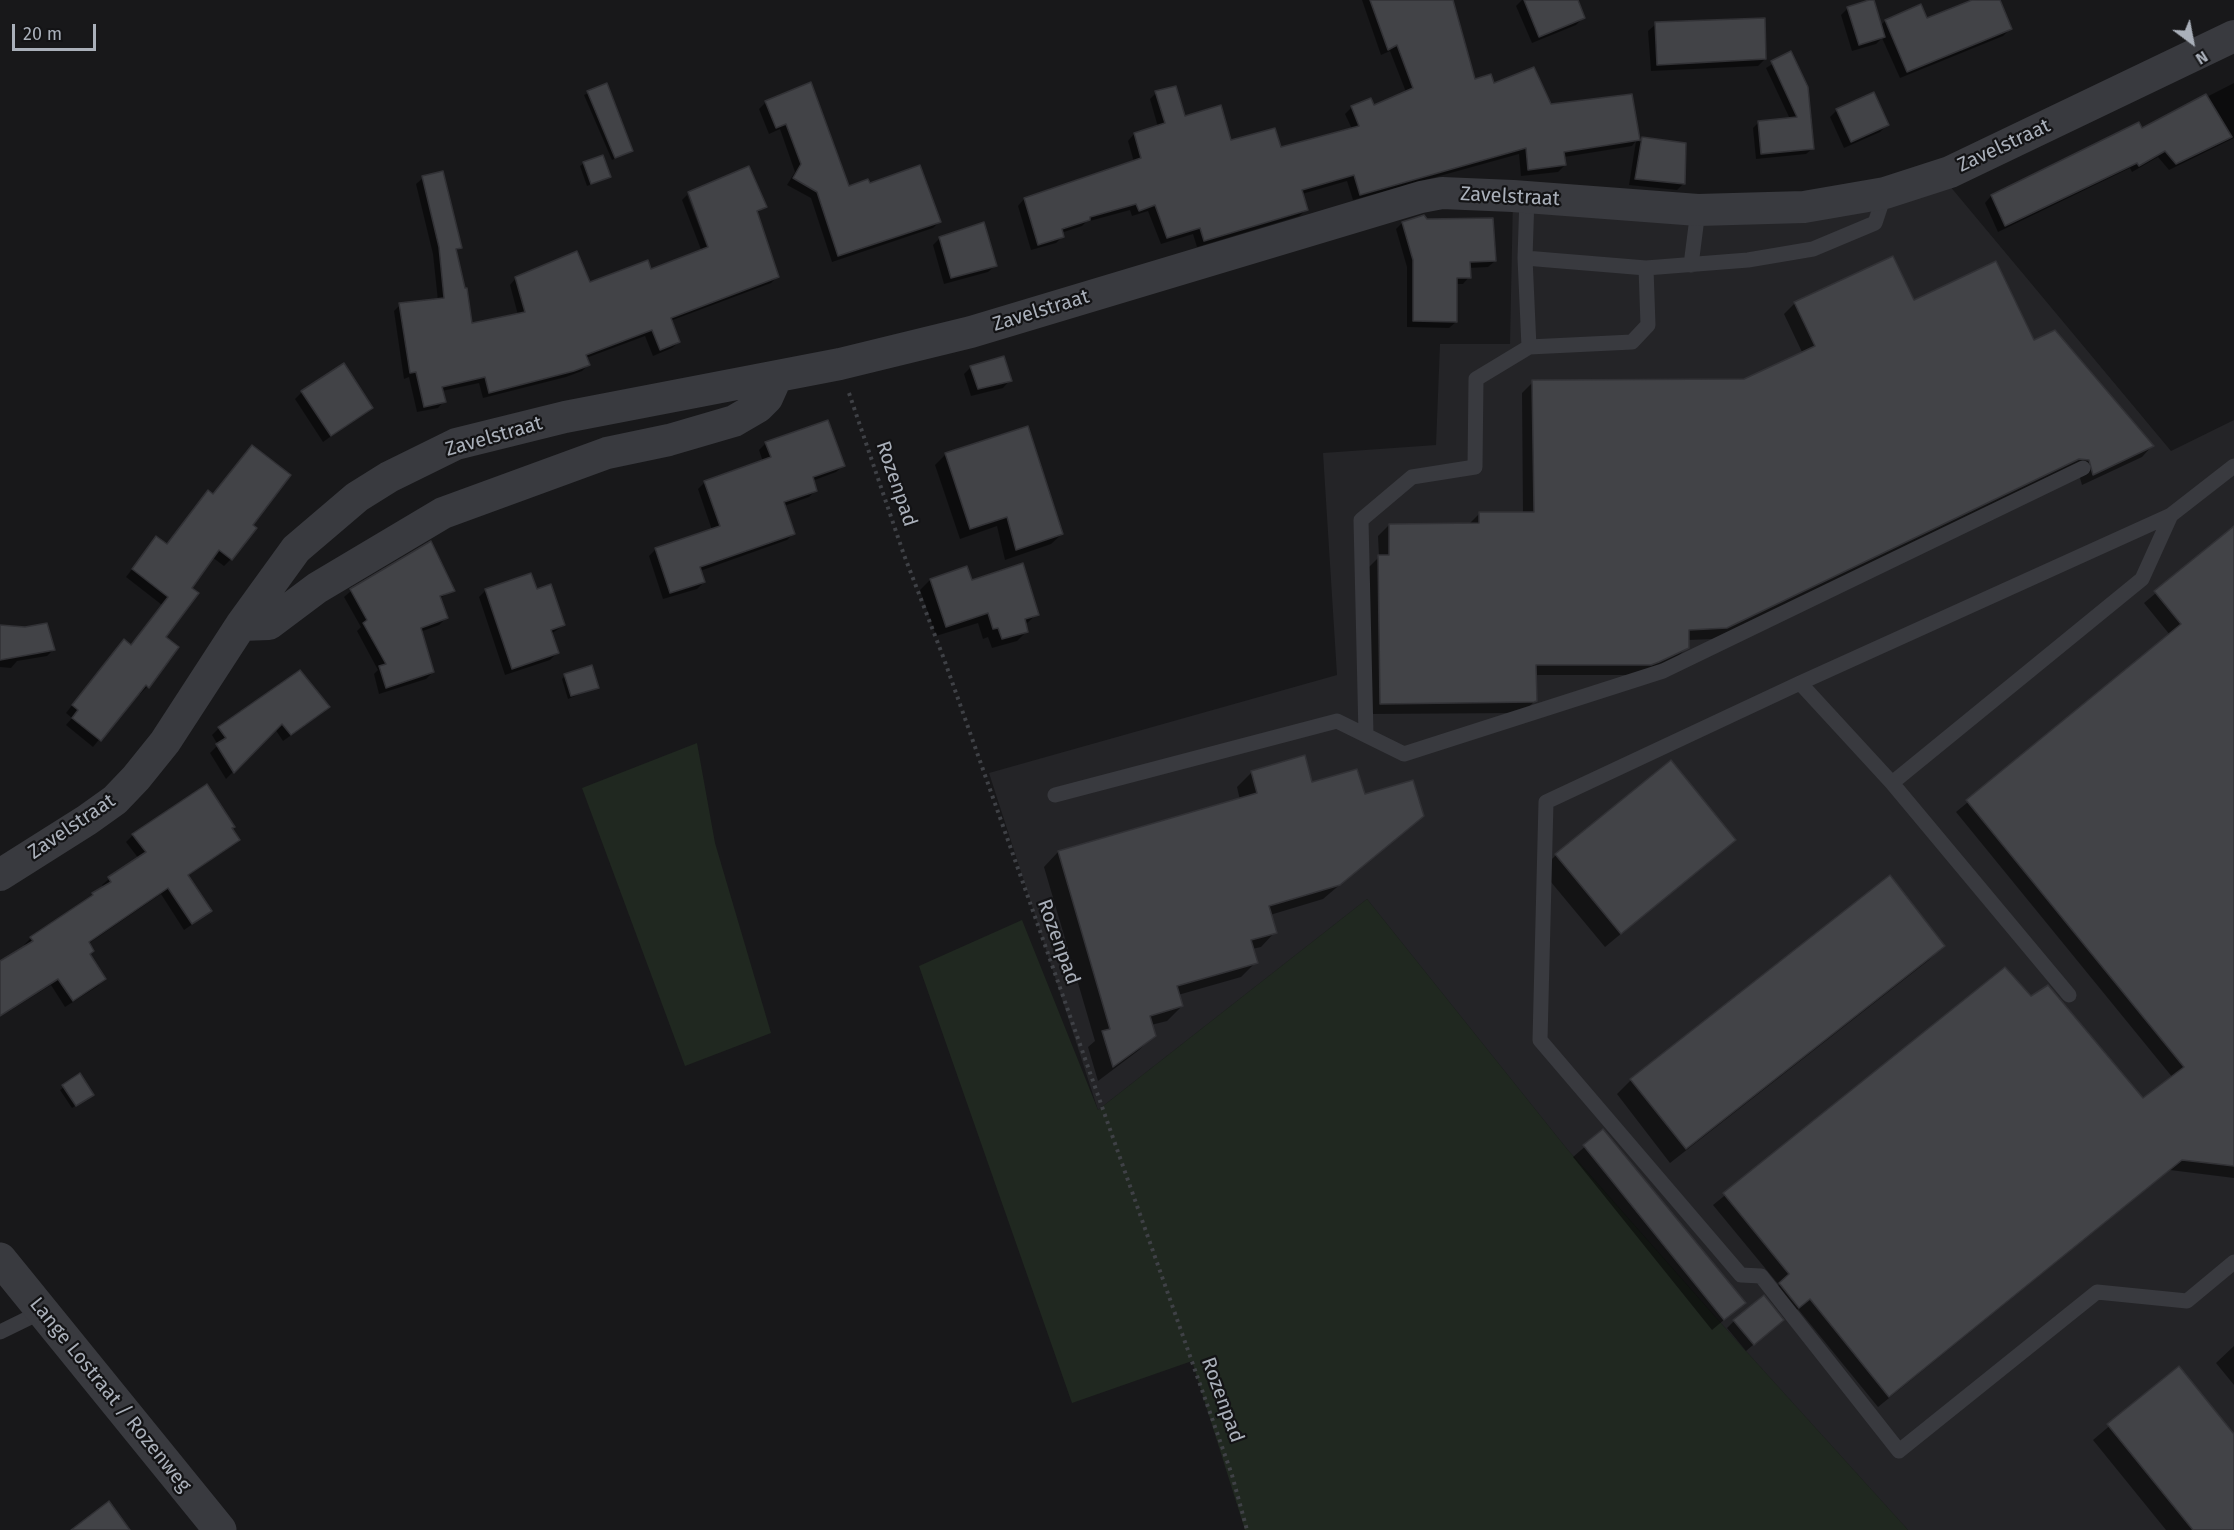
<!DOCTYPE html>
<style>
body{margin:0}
#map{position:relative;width:2234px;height:1530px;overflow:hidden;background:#18181a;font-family:"Fira Sans",sans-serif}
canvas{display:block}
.north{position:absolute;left:2162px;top:12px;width:60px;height:60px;-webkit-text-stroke:4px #131315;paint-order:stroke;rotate:148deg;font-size:16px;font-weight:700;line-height:24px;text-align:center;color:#aab0ba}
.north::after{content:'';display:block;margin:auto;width:21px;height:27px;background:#aab0ba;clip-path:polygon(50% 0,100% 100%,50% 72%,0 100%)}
.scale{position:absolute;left:12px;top:24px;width:84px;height:27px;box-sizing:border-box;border:3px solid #aab0ba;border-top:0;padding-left:8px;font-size:18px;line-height:21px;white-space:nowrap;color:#aab0ba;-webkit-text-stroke:4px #131315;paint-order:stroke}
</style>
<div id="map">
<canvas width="2234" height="1530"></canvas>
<div class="north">N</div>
<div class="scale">20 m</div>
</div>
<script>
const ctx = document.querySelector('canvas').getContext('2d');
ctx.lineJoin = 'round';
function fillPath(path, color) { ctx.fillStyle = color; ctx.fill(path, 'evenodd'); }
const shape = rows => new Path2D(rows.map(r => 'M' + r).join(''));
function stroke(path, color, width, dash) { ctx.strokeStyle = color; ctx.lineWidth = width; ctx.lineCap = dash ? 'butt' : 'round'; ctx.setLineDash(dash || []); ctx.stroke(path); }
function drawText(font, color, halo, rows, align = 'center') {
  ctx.font = font + ' "Fira Sans",sans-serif'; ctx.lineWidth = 4.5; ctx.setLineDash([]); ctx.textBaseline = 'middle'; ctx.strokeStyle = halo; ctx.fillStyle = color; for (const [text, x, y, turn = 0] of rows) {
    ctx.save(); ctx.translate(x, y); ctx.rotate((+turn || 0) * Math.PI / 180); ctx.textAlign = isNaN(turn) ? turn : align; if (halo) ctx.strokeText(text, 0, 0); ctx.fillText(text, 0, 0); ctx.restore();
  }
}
const built = shape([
 [1949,185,2171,451,2234,420,2234,1530,1908,1530,1735,1339,1567,1149,1367,899,1098,1110,989,773,1337,675,1323,453,1436,445,1440,344,1510,344,1513,196,1698,210]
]);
const green = shape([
 [697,743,715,843,771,1033,685,1066,582,788],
 [1367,899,1567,1149,1735,1339,1908,1530,1245,1530,1192,1361,1072,1403,919,966,1022,920,1098,1110]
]);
const shadow = shape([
 [1362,0,1435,0,1474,81,1493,85,1550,106,1631,95,1639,142,1643,139,1684,183,1677,190,1629,185,1636,141,1632,146,1564,157,1565,165,1558,172,1521,176,1519,154,1353,200,1347,181,1302,194,1306,210,1299,216,1197,247,1193,234,1161,244,1148,211,1132,216,1130,210,1086,222,1082,226,1061,233,1063,236,1056,243,1031,250,1018,206,1024,199,1134,162,1128,141,1134,134,1158,127,1150,99,1156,93,1184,117,1230,142,1279,149,1352,129,1345,114,1352,107,1373,107,1406,92,1390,51,1381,55],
 [1522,0,1576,0,1584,17,1576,25,1532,43,1516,6],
 [1976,0,1998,0,2010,29,2003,36,1900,78,1882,38,1876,44,1852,51,1841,15,1848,8,1880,26,1885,21,1926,20],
 [1656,24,1765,59,1758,66,1651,71,1648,31],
 [1790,53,1812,149,1806,154,1756,159,1753,128,1759,122,1790,119,1766,68],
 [2234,83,2234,138,2169,170,2158,157,2132,172,2130,168,1998,232,1985,203,1991,196,2138,124,2142,130],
 [606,85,631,151,612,160,584,95],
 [766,102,848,188,869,185,939,222,933,228,832,262,811,198,787,185,795,172,780,129,769,134,759,109],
 [1837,110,1887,125,1880,132,1844,148,1830,117],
 [584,163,609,177,587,186,580,166],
 [423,178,460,247,455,252,470,324,518,315,510,285,516,278,589,284,650,271,702,252,682,200,687,195,710,255,712,254,689,193,765,206,756,214,778,276,771,283,670,321,679,342,672,348,653,356,645,336,586,358,588,365,582,371,566,377,483,398,479,383,442,391,444,401,438,408,417,412,409,377,404,379,394,311,400,305,438,301,433,254,416,184],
 [1402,223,1495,261,1488,267,1469,268,1469,277,1463,284,1455,284,1456,322,1449,328,1407,327,1407,267,1396,229],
 [940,238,996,265,988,272,944,284,933,245],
 [1913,302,2033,342,2152,446,2142,457,2082,485,2078,471,1714,639,1688,640,1688,647,1676,658,1639,675,1535,675,1535,701,1522,713,1369,714,1368,568,1379,557,1378,536,1389,525,1469,524,1479,514,1523,514,1522,393,1533,382,1744,381,1803,354,1784,314,1795,303],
 [971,367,1010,380,1003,388,971,396,964,374],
 [302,392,371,408,323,442,295,399],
 [766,443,843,466,836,472,812,481,816,490,809,497,784,506,794,533,787,540,700,571,704,582,697,589,663,599,649,556,656,549,712,530,698,489,705,482,763,462,759,450],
 [946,454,1062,534,1051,544,1005,560,997,526,960,539,935,465],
 [208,492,251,525,231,559,224,566,212,557,190,588,164,637,177,647,147,687,140,694,138,692,93,747,66,725,72,718,66,713,117,648,130,646,162,605,126,577,156,538,166,545],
 [2234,528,2234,1178,2170,1170,1878,1407,1798,1309,1787,1318,1769,1295,1779,1285,1713,1205,2005,969,2030,998,2143,1100,2173,1078,1956,812,2170,635,2144,603],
 [431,543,453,590,439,599,446,618,439,625,420,632,433,672,426,679,379,694,374,674,378,670,357,631,361,627,344,597,351,591],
 [930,580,971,582,1037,614,1025,625,1027,631,1017,641,992,648,988,637,983,639,978,623,936,636,920,590],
 [486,590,536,591,564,625,551,634,557,653,550,660,505,675,479,597],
 [0,627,54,649,47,656,17,661,11,668,0,667],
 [565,676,597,687,568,699,562,679],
 [321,714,283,741,275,729,226,779,210,753,218,745,212,735,219,728],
 [1252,772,1364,796,1422,815,1323,899,1270,915,1275,932,1261,947,1252,949,1256,962,1241,977,1178,995,1182,1006,1167,1021,1151,1025,1154,1035,1139,1050,1098,1081,1088,1047,1095,1041,1044,867,1058,852,1240,800,1237,787],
 [231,829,238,840,187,876,210,910,203,917,184,930,161,894,88,944,88,954,104,979,98,986,65,1007,51,985,0,1017,0,963,26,947,24,945,31,938,86,901,104,888,102,885,109,879,139,859,126,842,133,835],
 [1734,840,1605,947,1541,870,1556,855],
 [1943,945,1929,960,1670,1163,1617,1094,1631,1080],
 [80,1075,89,1098,72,1108,60,1090],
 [1603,1131,1744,1303,1712,1330,1573,1157],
 [1734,1321,1774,1327,1746,1351,1727,1328],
 [2234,1346,2234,1385,2216,1363],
 [2178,1368,2234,1436,2234,1530,2166,1530,2093,1440]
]);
const building = shape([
 [1370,0,1453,0,1475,79,1491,74,1494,83,1534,67,1551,104,1632,94,1640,140,1564,152,1566,165,1528,170,1526,148,1360,195,1354,175,1302,190,1308,210,1204,241,1200,228,1167,238,1155,205,1139,211,1136,204,1090,217,1090,220,1062,229,1064,237,1038,245,1024,198,1141,158,1134,133,1165,123,1155,91,1176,86,1185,116,1221,105,1231,140,1275,128,1281,147,1359,126,1351,106,1371,98,1374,105,1413,88,1397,45,1388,50,1370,0],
 [1524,0,1578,0,1585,18,1539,37,1524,0],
 [1869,0,1874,0,1885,37,1859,45,1847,7,1869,0],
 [1972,0,2000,0,2012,29,1907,72,1885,20,1921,4,1927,18,1972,0],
 [1765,18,1766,59,1657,65,1655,22,1765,18],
 [1791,51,1808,87,1814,149,1761,154,1758,121,1797,117,1771,61,1791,51],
 [811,82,849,186,868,179,870,183,920,165,941,222,838,256,817,192,793,178,801,164,786,124,776,128,765,101,811,82],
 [607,83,633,151,615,158,587,91,607,83],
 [1874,92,1889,125,1851,142,1836,109,1874,92],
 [2206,94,2232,137,2176,164,2165,151,2139,166,2137,163,2005,226,1991,195,2139,122,2142,128,2206,94],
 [1642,137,1686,143,1685,184,1635,179,1642,137],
 [603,155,611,177,591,184,583,162,603,155],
 [749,166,767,207,757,211,779,277,671,318,680,342,660,350,652,330,586,355,590,365,574,371,489,393,485,377,442,387,446,402,424,407,416,372,410,373,399,303,444,298,439,247,422,176,443,171,462,248,456,249,465,288,467,288,472,323,525,312,515,277,577,251,590,282,648,260,651,269,708,247,688,192,749,166],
 [1424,215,1427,219,1493,218,1496,261,1470,262,1471,278,1457,278,1457,322,1413,321,1413,260,1402,222,1424,215],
 [984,222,997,266,951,278,939,237,984,222],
 [1893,256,1914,300,1996,261,2034,340,2055,330,2154,446,2093,475,2089,460,2079,459,1727,628,1689,630,1689,648,1659,662,1651,665,1536,665,1537,701,1534,702,1380,704,1378,555,1389,555,1389,524,1479,523,1479,512,1534,512,1532,380,1744,379,1815,346,1794,302,1893,256],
 [1004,356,1012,381,978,389,970,366,1004,356],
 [344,363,373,408,331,436,301,391,344,363],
 [828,420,845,466,813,477,817,491,784,502,795,534,700,567,705,582,670,593,655,548,720,526,704,481,771,457,765,442,828,420],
 [1028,426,1063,534,1016,550,1007,517,970,529,945,453,1028,426],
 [252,445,291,475,253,525,257,528,232,560,219,550,192,588,199,593,166,637,179,647,149,688,146,685,101,741,72,718,78,710,72,705,124,639,131,645,168,597,132,569,156,536,167,544,208,490,213,494,252,445],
 [2234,526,2234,1166,2182,1160,1889,1397,1810,1299,1799,1308,1779,1283,1789,1274,1723,1193,2005,967,2031,996,2048,985,2143,1098,2184,1067,1966,800,2181,624,2154,591,2234,526],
 [431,541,455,591,440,596,448,618,421,628,434,672,386,688,379,666,386,664,363,623,367,620,350,589,431,541],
 [1023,563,1039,615,1025,619,1028,632,1002,639,998,628,993,629,988,613,946,627,930,579,967,566,972,580,1023,563],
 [531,573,537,589,551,584,565,625,551,630,559,653,512,669,485,589,531,573],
 [47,623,55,650,0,660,0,625,25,627,47,623],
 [592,665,599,688,571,696,564,674,592,665],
 [300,670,330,707,291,735,282,724,234,773,216,744,226,738,218,727,300,670],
 [1305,755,1312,782,1357,769,1365,794,1413,780,1424,816,1340,885,1269,906,1277,933,1251,940,1258,963,1177,986,1183,1006,1150,1016,1156,1036,1113,1067,1102,1031,1110,1029,1058,851,1257,793,1251,771,1305,755],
 [1671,760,1736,840,1621,934,1555,854,1671,760],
 [207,784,235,827,232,828,240,840,188,875,212,911,192,924,168,888,89,942,94,951,90,954,106,979,73,1001,58,979,0,1016,0,961,33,941,30,937,93,895,92,893,111,882,108,877,146,852,132,834,207,784],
 [1890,875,1945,946,1686,1149,1630,1079,1890,875],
 [80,1073,94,1095,76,1106,62,1085,80,1073],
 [1603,1129,1746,1303,1724,1320,1583,1145,1603,1129],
 [1764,1295,1784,1320,1754,1345,1733,1320,1764,1295],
 [2179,1366,2234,1434,2234,1530,2193,1530,2107,1424,2179,1366],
 [109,1501,130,1530,71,1530,109,1501]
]);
const path = shape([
 [849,393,904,555,944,659,1232,1475,1247,1530]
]);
const service = shape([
 [1525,258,1646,268,1648,325,1632,342,1529,347],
 [1691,265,1698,210],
 [1646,268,1748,260,1813,249,1875,223,1885,193],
 [2234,466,2171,515,1800,683,1546,802,1540,1040,1741,1275,1761,1276,1899,1451,2097,1292,2187,1301,2234,1262],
 [1800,683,1892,783,2069,995],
 [1366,735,1361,520,1412,477,1475,467,1476,379,1529,347,1525,258,1527,197],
 [1892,783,2142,579,2171,515],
 [1055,795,1337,721,1404,754,1663,671,2083,468],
 [0,1332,43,1311]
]);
const minor = shape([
 [241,625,269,624,317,588,443,513,607,453,669,440,734,421,758,407,767,398,776,378],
 [0,875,87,820,115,800,136,778,165,742,241,625,296,549,357,497,389,477,456,444,565,417,840,364,971,332,1421,197,1442,193,1513,196,1698,210,1804,207,1885,193,1950,172,2234,36]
]);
const tertiary = shape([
 [0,1259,220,1530]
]);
const streetNames = [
 ["Zavelstraat",2004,146,-25],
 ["Zavelstraat",1510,197,3],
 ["Zavelstraat",1041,311,-17],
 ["Zavelstraat",494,437,-16],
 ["Rozenpad",896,484,71],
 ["Zavelstraat",72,827,-34],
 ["Rozenpad",1058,942,70],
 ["Lange Lostraat / Rozenweg",110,1395,51],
 ["Rozenpad",1222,1400,70]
];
fillPath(built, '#242427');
fillPath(green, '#202820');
fillPath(shadow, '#0007');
fillPath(building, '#424347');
stroke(building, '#323236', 1.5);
stroke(path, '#3f4146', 4, [3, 4.5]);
stroke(service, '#393a3f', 15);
stroke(minor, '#393a3f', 32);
stroke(tertiary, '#393a3f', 33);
drawText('20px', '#aab0ba', '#131315', streetNames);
</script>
